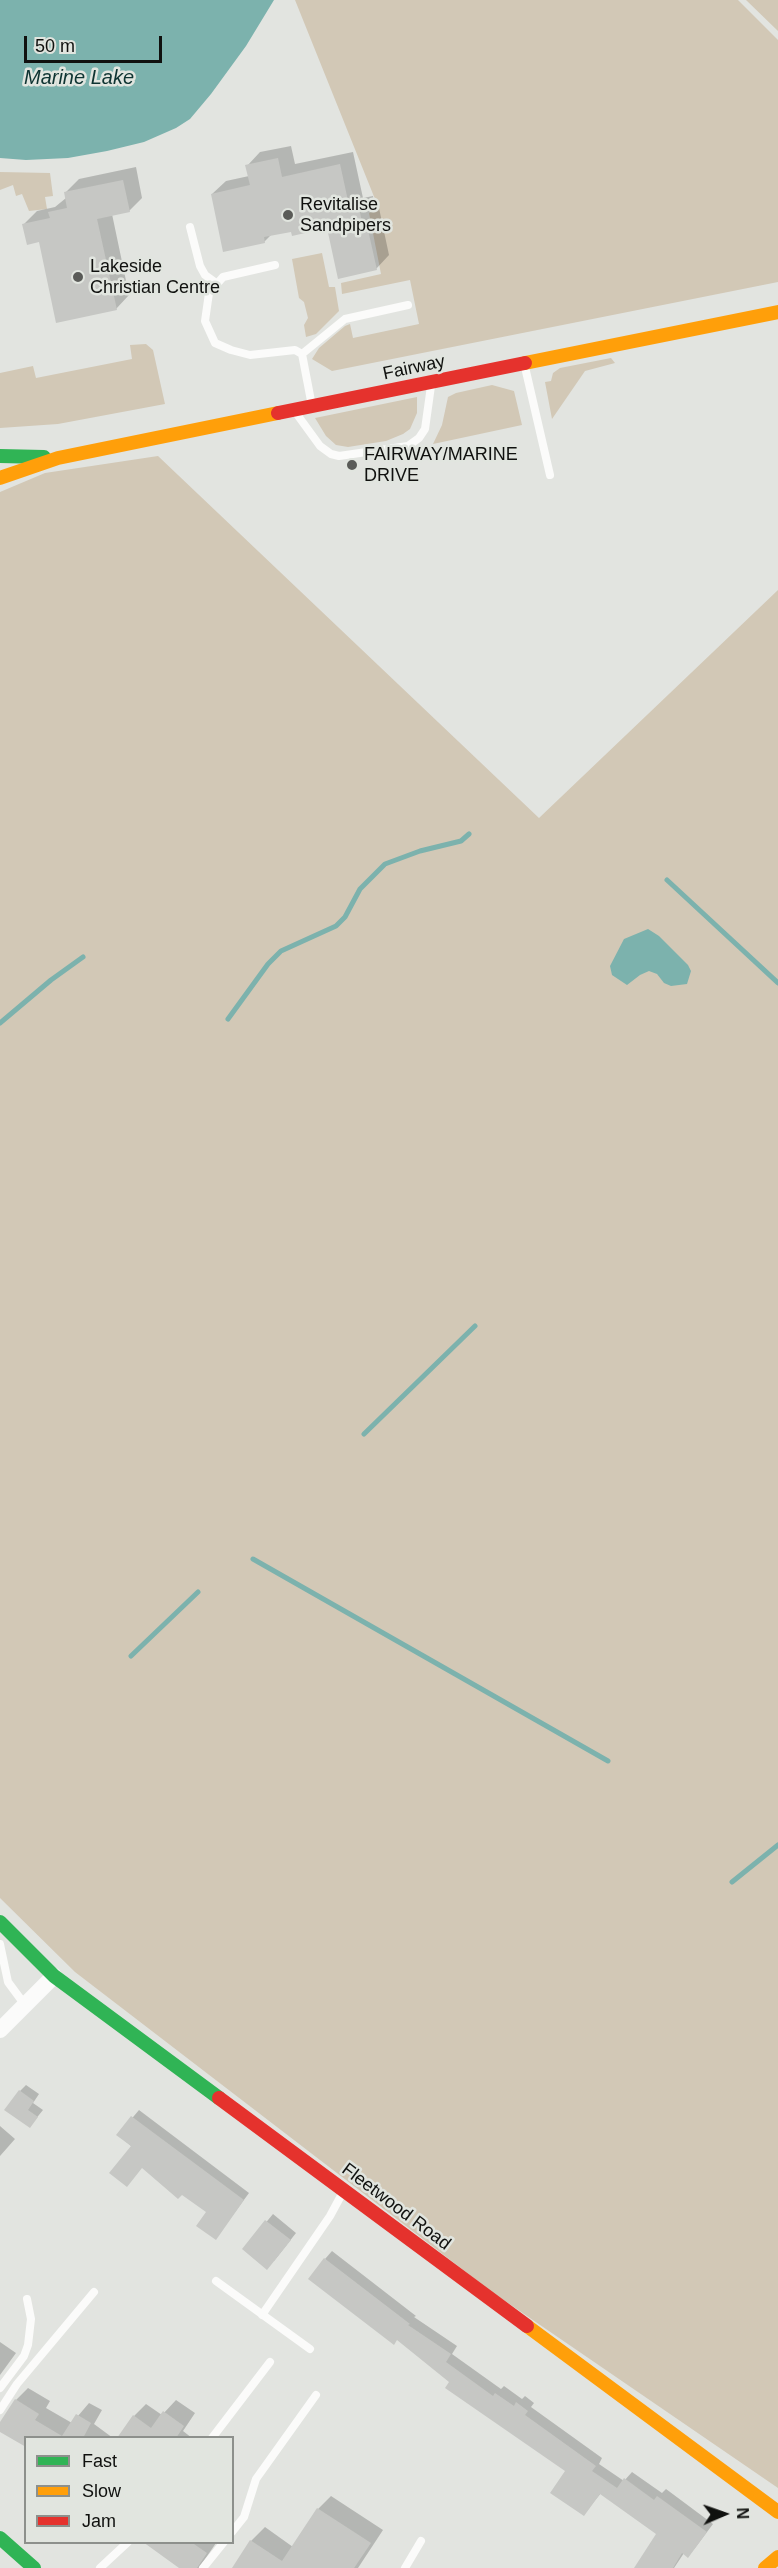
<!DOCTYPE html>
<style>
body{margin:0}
#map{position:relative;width:778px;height:2568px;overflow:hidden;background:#e2e4e0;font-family:Helvetica,sans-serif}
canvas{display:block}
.legend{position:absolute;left:24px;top:2436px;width:210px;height:108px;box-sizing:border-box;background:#e1e5df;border:2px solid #8d908c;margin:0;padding:8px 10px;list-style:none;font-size:18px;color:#10110f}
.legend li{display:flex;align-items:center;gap:12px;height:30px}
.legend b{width:30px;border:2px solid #8d908c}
.north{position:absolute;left:694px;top:2484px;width:60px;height:60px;-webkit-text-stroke:4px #e1e5df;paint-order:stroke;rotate:88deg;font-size:16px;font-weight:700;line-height:24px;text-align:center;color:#10110f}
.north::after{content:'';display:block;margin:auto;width:21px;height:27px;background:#10110f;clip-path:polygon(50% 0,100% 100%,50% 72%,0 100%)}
.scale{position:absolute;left:24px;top:36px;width:138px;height:27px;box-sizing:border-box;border:3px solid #10110f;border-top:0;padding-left:8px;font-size:18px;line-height:21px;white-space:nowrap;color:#10110f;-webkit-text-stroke:4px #e1e5df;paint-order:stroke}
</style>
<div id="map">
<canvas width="778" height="2568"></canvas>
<ul class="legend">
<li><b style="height:8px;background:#30b455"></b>Fast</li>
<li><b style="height:8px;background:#ff9f0a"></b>Slow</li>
<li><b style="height:8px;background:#e5322d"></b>Jam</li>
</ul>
<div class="north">N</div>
<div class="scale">50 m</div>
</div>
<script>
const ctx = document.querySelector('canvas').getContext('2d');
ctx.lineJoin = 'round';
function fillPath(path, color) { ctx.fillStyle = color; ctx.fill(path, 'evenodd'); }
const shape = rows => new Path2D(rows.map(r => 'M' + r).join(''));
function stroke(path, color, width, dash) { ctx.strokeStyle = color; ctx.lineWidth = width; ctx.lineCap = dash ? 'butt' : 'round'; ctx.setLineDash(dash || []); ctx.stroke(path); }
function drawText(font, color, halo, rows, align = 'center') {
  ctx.font = font + ' Helvetica,sans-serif'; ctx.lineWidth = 5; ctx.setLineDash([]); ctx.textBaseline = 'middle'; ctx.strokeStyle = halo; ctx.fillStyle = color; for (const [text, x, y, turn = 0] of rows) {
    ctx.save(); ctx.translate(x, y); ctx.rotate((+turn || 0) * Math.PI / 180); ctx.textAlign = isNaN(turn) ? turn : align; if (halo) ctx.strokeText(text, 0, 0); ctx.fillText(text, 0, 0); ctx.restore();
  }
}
const green = shape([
 [295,0,738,0,778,40,778,282,332,371,312,359,319,348,345,326,350,324,353,338,419,324,410,280,342,294,341,283,381,274,369,213,379,209],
 [746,0,778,0,778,31],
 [0,172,50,173,53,196,45,197,47,209,29,211,22,194,16,196,13,185,0,190],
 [322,253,329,287,335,287,339,311,316,334,306,337,304,325,308,318,304,302,299,298,292,259],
 [146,344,153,350,165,404,58,424,0,428,0,373,33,366,36,378,132,359,130,345],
 [611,358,615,363,585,371,552,419,545,382,551,381,553,373,560,368],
 [492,385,514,391,522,425,433,444,442,425,448,397,456,393],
 [417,397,417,413,410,429,403,434,386,441,348,447,336,445,326,436,315,418],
 [158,456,539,818,778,590,778,2488,492,2292,75,1972,0,1898,0,492,45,473]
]);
const water = shape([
 [0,0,274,0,246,46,211,94,190,119,176,128,144,142,107,151,68,158,26,160,0,158],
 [648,929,659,936,688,965,691,971,687,984,671,986,664,983,657,974,649,971,640,975,627,985,612,975,610,966,624,939]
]);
const shadow = shape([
 [291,146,295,164,353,152,363,198,373,196,375,209,379,208,389,255,376,269,328,227,272,234,264,242,212,194,226,181,249,176,247,166,260,152],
 [136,167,142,198,129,211,112,214,129,295,116,309,24,224,37,211,55,207,66,198,65,193,79,179],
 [26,2085,39,2094,33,2103,43,2110,30,2126,20,2091],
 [139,2110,249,2193,216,2238,208,2211,118,2135],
 [0,2126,15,2139,0,2156],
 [273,2214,296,2233,274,2261,244,2249],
 [332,2251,416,2316,414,2317,457,2346,452,2354,501,2389,504,2386,522,2399,525,2396,534,2403,531,2407,602,2458,599,2464,624,2481,632,2472,662,2493,666,2489,713,2524,695,2548,688,2556,684,2553,674,2568,637,2568,658,2534,601,2493,584,2514,567,2470,451,2382,325,2259],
 [0,2342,16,2353,0,2375],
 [28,2388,50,2401,46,2408,72,2423,89,2403,102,2410,94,2424,113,2438,26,2438,0,2430,0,2426,16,2400],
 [176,2400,195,2413,183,2431,192,2438,119,2438,134,2416,146,2404,162,2415],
 [331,2496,383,2530,358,2568,233,2568,251,2541,265,2527,293,2547,318,2509],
 [153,2542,216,2543,199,2568,182,2568]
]);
const stream = shape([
 [667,880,778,983],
 [228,1019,268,964,281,951,336,926,345,917,360,889,385,864,420,851,461,841,469,834],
 [0,1023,51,980,83,957],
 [364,1434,475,1326],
 [253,1559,608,1761],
 [131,1656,198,1592],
 [732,1882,778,1845]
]);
const building = shape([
 [278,158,282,177,340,164,350,210,359,208,362,222,366,221,377,270,338,279,327,228,292,236,291,232,264,237,265,243,223,252,211,194,250,185,245,165],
 [123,180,130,212,97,219,117,310,56,323,39,242,27,245,22,224,50,218,48,212,67,208,64,192],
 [19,2090,34,2101,28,2110,38,2117,30,2128,4,2110],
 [131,2116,244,2200,216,2240,196,2226,206,2212,182,2195,178,2199,142,2168,127,2187,109,2173,131,2146,116,2135],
 [265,2220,291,2240,267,2270,242,2249],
 [324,2258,410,2324,408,2325,451,2354,446,2362,493,2396,495,2393,514,2406,516,2402,528,2411,525,2415,596,2466,592,2471,617,2488,624,2478,654,2500,657,2496,707,2532,688,2558,682,2553,673,2568,634,2568,656,2534,600,2494,584,2516,550,2493,565,2471,445,2388,449,2382,397,2340,394,2345,308,2279],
 [15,2399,39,2414,35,2420,62,2436,76,2414,91,2423,83,2438,26,2438,26,2447,0,2432,0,2422],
 [163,2411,184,2426,176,2438,117,2438,133,2415,151,2428],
 [317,2508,371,2543,354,2568,232,2568,250,2540,282,2561],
 [143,2542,191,2542,207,2553,197,2568,179,2568]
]);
const lane = shape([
 [190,227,200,266,205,275,216,283],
 [275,265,223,277,209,293,205,321,215,343,231,350,250,355,295,350,302,354],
 [525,367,550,475],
 [312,406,302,354,345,319,408,305],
 [296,413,320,446,331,454,339,456,408,446,419,438,425,429,431,386],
 [0,1944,8,1982,25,2005],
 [216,2281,310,2349],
 [262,2315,330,2216,343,2192],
 [0,2388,24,2356,28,2345,31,2319,27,2299],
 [0,2410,17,2384,94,2292],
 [212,2438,270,2362],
 [232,2532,244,2517,256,2479,316,2395],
 [100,2568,128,2542],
 [203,2568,224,2542],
 [405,2568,421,2541]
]);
const street = shape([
 [0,2030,54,1976]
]);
const fast = shape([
 [0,456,44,457],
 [0,1922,54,1976,219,2098],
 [0,2538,34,2568]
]);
const slow = shape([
 [525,363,778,312],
 [0,478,58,458,278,413],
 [527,2326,778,2512],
 [765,2568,778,2557]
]);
const jam = shape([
 [278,413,525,363],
 [219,2098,527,2326]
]);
const markers = [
 [288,215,6,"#5a5b58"],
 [78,277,6,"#5a5b58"],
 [352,465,6,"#5a5b58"]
];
const poiNames = [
 ["Revitalise",300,205],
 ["Sandpipers",300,226],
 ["Lakeside",90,267],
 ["Christian Centre",90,288],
 ["FAIRWAY/MARINE",364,455],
 ["DRIVE",364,476]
];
const streetNames = [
 ["Fairway",414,368,-12],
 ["Fleetwood Road",396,2207,37]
];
const waterNames = [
 ["Marine Lake",79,78]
];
fillPath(green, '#d2c8b6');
fillPath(water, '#7cb2ad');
fillPath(shadow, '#0003');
stroke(stream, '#7cb2ad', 5);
fillPath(building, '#c6c7c4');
stroke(lane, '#fbfbfa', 8);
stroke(street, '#fbfbfa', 16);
stroke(fast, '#30b455', 14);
stroke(slow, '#ff9f0a', 14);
stroke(jam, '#e5322d', 14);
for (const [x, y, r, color] of markers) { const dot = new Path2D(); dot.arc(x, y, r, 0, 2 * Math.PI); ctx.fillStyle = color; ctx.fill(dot); stroke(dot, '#e1e5df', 2); }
drawText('18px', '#10110f', '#e1e5df', poiNames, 'left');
drawText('18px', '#10110f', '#e1e5df', streetNames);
drawText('italic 20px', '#0e3432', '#e1e5df', waterNames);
</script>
